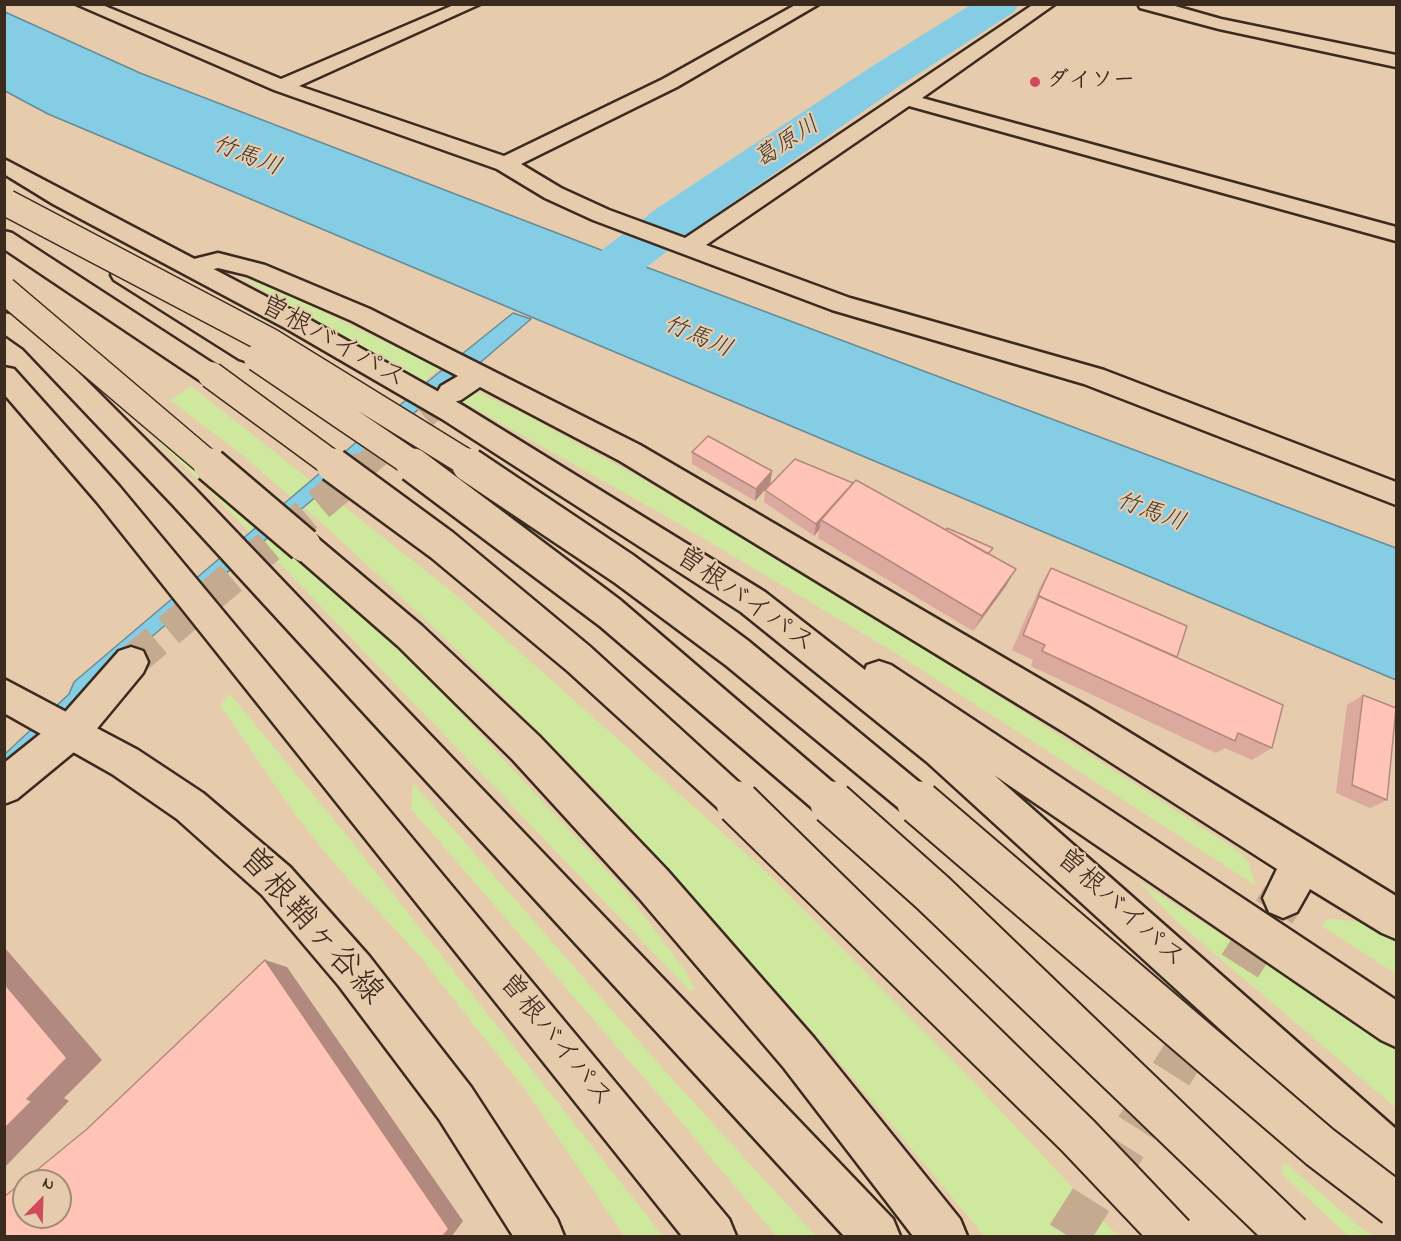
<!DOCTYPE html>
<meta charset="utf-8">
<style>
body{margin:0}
#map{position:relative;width:1401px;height:1241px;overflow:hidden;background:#e6cbad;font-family:"Indie Flower",sans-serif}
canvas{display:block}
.frame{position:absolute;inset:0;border:6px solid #3b2a1e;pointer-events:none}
.north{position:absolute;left:12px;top:1169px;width:60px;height:60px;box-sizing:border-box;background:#e6cbad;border:2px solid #a28b74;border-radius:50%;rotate:23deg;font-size:16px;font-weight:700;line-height:24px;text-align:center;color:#3b2a1e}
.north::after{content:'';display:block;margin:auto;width:21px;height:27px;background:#d1495b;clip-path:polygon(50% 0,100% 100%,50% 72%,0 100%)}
</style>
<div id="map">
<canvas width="1401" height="1241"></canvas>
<div class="frame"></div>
<div class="north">N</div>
</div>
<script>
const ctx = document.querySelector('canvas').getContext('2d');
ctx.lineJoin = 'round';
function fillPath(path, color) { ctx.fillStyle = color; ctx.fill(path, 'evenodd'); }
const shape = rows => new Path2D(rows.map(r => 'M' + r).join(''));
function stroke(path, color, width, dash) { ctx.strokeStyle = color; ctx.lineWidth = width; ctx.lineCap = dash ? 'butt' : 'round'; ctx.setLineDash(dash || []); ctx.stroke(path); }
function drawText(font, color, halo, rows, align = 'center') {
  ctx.font = font + ' "Indie Flower","Klee One",sans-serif'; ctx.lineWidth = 4.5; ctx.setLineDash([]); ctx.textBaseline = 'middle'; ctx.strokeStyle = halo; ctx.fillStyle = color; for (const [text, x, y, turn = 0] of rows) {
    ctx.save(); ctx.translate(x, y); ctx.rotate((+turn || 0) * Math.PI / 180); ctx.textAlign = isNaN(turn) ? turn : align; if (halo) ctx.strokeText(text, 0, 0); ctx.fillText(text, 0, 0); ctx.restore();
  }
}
const green = shape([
 [242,278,282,292,439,368,423,382],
 [191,386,455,594,759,865,955,1062,1118,1236,984,1236,832,1053,605,799,446,639,335,535,240,453,170,400],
 [470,392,480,393,528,416,642,479,797,569,975,681,1237,850,1249,863,1255,885,897,654,676,522,456,398],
 [109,394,298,552,441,692,628,894,687,973,695,989,690,991,205,486],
 [230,694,345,833,663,1236,624,1236,527,1092,417,953,337,867,296,816,220,705],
 [413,783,674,1081,816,1236,776,1236,662,1099,411,809],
 [1138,881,1396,1047,1396,1108,1177,922],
 [1328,919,1369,922,1396,939,1396,974,1322,926],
 [1284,1162,1359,1226,1373,1236,1348,1236,1281,1173]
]);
const water = shape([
 [5,12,140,73,622,258,1396,548,1396,680,48,114,5,91,5,12],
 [513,313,531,319,454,385,447,385,122,662,92,692,75,700,5,766,5,754,69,694,74,682,426,383,513,313]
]);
const river = shape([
 [972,4,1019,4,1014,12,901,85,695,229,600,304,581,309,562,304,554,292,562,280,659,207,871,67,972,4]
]);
const streetTunnelFar2 = shape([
 [364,466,451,393]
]);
const streetTunnelFar1 = shape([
 [131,662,366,465]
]);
const streetTunnel = shape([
 [1068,1236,1283,898]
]);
const street = shape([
 [218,253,265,265,370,309,640,445,1088,707,1396,896,1396,939,1382,933,1310,889,1297,912,1283,918,1269,912,1263,898,1277,869,1062,731,620,461,480,387,461,400,451,403,441,400,437,393,441,386,458,376,352,321,247,275,218,268,191,275,182,272,179,267,182,262,218,253],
 [131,647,143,651,148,662,143,673,85,743,17,799,4,804,4,763,59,719,119,651,131,647]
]);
const secondary = shape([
 [76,4,100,4,281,79,456,4,480,4,299,86,504,156,663,79,797,4,819,4,677,87,521,164,561,188,609,210,685,238,1034,4,1055,4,922,98,1396,227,1396,241,909,106,706,245,850,298,1104,370,1396,482,1396,505,1084,384,832,310,593,220,545,198,497,169,274,90,76,4],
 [1138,4,1168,4,1221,19,1396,55,1396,67,1219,29,1140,8,1138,4]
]);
const primary = shape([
 [4,679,138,750,203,793,290,867,369,956,471,1087,557,1219,564,1236,513,1236,439,1119,339,986,262,895,177,819,112,774,4,713,4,679]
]);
const highway = shape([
 [4,159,305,317,462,405,765,592,865,670,867,665,879,661,891,665,1396,1000,1396,1047,1381,1040,994,775,1396,1129,1396,1182,1380,1175,927,762,741,612,442,419,287,329,53,204,4,174,4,159],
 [4,231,12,233,220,368,224,375,220,382,211,384,202,382,4,249,4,231],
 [123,267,132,270,257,347,261,353,257,359,248,362,239,359,114,280,111,275,114,270,123,267],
 [4,313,13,315,42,336,195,489,893,1219,900,1236,844,1236,173,505,24,348,4,334,4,313],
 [4,367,14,369,119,486,729,1219,736,1236,682,1236,97,502,4,394,4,367],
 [304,532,315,536,422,626,539,736,667,870,814,1038,960,1219,967,1236,913,1236,784,1068,639,898,513,760,398,646,293,554,288,545,293,536,304,532]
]);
const highwayBridgeFar3 = shape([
 [4,201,10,204]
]);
const highwayBridgeFar2 = shape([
 [7,203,271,342,472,466],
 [4,290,211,466],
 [257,358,416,466],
 [211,375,335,466]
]);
const highwayBridgeFar1 = shape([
 [210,465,304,545],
 [333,465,442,545,579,659,739,805],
 [413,465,610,613,834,805],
 [469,465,624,569,737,653,921,805]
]);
const highwayBridge = shape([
 [738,803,1078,1136,1173,1236],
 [832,803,933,893,1290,1236],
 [919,803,1320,1147,1396,1205]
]);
const wall = shape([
 [692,452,772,471,770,484,755,501,692,464],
 [765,490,989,554,1006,586,973,631,818,538,819,530,814,536,764,502],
 [1051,568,1177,657,1272,748,1252,760,1225,748,1216,753,1031,666,1033,660,1012,650,1028,612,1031,607,1044,579],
 [1363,695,1387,800,1370,808,1336,793,1347,705]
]);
const shadedWall = shape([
 [772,471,770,484,755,501,756,489],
 [854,483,821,520,819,530,814,536,816,524],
 [1016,569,1006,586,973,631,982,616],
 [4,947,102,1060,64,1098,69,1101,4,1168,4,1129,27,1099,4,983],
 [265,960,287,967,463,1221,452,1236,443,1236]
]);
const building = shape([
 [708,436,772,471,756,489,692,452,708,436],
 [795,459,853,483,816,524,765,490,795,459],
 [856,480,1016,569,982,616,821,520,856,480],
 [947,528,993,548,988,554,946,530,947,528],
 [1051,568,1187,626,1177,657,1038,596,1051,568],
 [1039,596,1283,705,1272,748,1238,733,1235,741,1042,651,1045,645,1023,635,1039,596],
 [1363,695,1396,708,1387,800,1352,785,1363,695],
 [265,960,449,1229,443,1236,4,1236,4,1197,87,1129,265,960],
 [24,1181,60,1181,60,1217,24,1217,24,1181],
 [4,983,67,1058,27,1099,32,1101,4,1129,4,983]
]);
const markers = [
 [1035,82,6,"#d1495b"]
];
const farPoinames = [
 ["ダイソー",1047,82]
];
const farWaternames = [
 ["葛原川",788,144,-33],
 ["竹馬川",246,158,21],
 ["竹馬川",697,339,23],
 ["竹馬川",1150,514,20]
];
const streetNames = [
 ["曽根バイパス",332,344,29],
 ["曽根バイパス",744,602,35],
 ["曽根バイパス",1119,910,42],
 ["曽根バイパス",554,1042,51]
];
const nearStreetnames = [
 ["曽根鞘ヶ谷線",309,928,48]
];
fillPath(green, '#cee89e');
fillPath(water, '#84cde4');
stroke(water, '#678c95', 1.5);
fillPath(river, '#84cde4');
stroke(streetTunnelFar2, '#c4ab90', 26, [26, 13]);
stroke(streetTunnelFar1, '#c4ab90', 33, [33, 16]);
stroke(streetTunnel, '#c4ab90', 43, [43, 21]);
stroke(street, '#3b2a1e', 5);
stroke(secondary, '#3b2a1e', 5);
stroke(primary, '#3b2a1e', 5);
stroke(highway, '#3b2a1e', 5);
fillPath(street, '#e6cbad');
fillPath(secondary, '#e6cbad');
fillPath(primary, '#e6cbad');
fillPath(highway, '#e6cbad');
stroke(highwayBridgeFar3, '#3b2a1e', 22, []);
stroke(highwayBridgeFar2, '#3b2a1e', 29, []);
stroke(highwayBridgeFar1, '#3b2a1e', 38, []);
stroke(highwayBridge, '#3b2a1e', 47, []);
stroke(highwayBridgeFar3, '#e6cbad', 20);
stroke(highwayBridgeFar2, '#e6cbad', 26);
stroke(highwayBridgeFar1, '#e6cbad', 33);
stroke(highwayBridge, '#e6cbad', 43);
fillPath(wall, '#dba99d');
fillPath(shadedWall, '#b2897f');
fillPath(building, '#ffc4b6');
stroke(building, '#b2897f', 1.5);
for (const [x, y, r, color] of markers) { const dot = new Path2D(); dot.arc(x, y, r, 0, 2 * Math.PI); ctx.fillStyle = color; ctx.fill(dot); stroke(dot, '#e6cbad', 2); }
drawText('bold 22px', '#3b2a1e', '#e6cbad', farPoinames, 'left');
drawText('italic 24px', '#423a32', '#e6cbad', farWaternames);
drawText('27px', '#3b2a1e', '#e6cbad', streetNames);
drawText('33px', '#3b2a1e', '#e6cbad', nearStreetnames);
</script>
